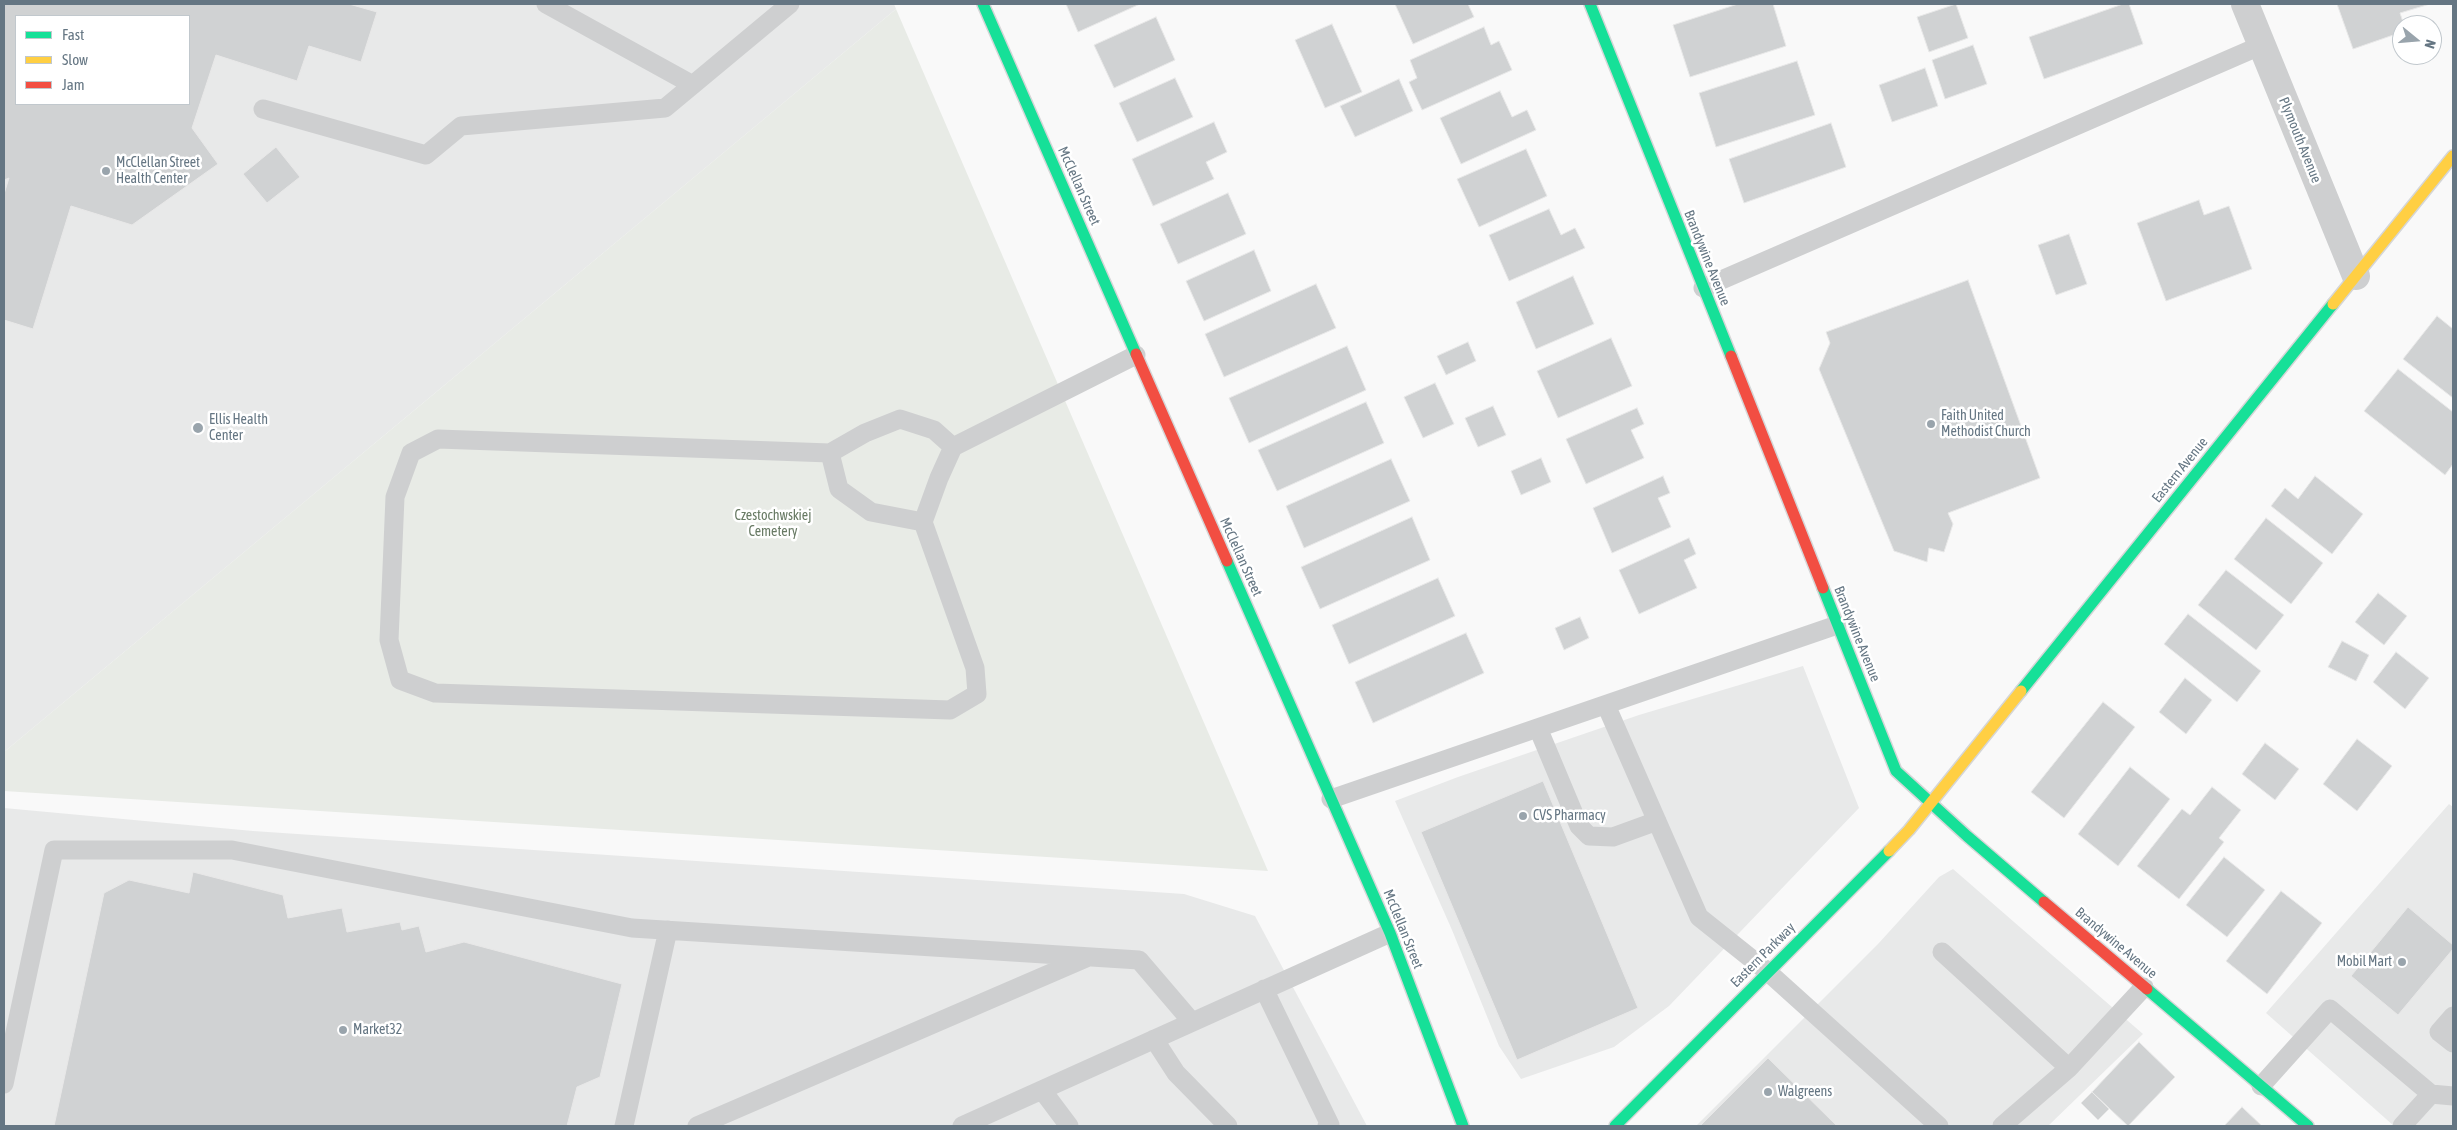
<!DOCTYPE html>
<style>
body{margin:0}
#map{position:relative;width:2457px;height:1130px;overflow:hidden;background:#f9f9f9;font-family:"Asap Condensed",sans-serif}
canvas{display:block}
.frame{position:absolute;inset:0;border:5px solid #657683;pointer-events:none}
.legend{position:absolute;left:15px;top:15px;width:175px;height:90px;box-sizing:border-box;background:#fff;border:1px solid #c1c8cd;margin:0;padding:6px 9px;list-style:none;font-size:15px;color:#657683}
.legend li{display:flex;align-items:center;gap:10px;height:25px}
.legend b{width:25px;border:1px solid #c1c8cd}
.north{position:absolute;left:2392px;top:15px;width:50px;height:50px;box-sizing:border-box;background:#fff;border:1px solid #c1c8cd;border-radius:50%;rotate:107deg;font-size:14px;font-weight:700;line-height:20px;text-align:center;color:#657683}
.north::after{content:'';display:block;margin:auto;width:18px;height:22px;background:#99a4ac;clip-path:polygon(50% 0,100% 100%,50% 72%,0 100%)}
</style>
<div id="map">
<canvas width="2457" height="1130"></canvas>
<div class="frame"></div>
<ul class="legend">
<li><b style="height:6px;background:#16e098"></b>Fast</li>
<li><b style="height:6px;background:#ffcf43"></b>Slow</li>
<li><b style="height:6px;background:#f24e42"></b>Jam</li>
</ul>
<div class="north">N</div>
</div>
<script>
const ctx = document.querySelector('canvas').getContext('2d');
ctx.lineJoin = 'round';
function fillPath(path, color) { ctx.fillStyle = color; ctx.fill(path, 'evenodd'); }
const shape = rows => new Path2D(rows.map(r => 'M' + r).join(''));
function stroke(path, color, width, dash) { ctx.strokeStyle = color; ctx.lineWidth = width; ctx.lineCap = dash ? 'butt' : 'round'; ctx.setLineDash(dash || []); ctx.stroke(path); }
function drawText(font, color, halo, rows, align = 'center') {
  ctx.font = font + ' "Asap Condensed",sans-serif'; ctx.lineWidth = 5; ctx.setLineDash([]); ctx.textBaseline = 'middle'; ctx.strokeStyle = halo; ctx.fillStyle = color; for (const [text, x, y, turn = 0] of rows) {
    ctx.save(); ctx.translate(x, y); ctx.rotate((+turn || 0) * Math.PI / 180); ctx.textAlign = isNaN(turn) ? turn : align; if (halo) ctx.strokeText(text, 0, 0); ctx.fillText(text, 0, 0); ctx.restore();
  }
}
const built = shape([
 [4,4,894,4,896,9,4,752],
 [16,16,189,16,189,104,16,104],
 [1803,666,1859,808,1669,1006,1614,1047,1521,1079,1499,1046,1452,930,1395,801,1458,777,1639,715],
 [2449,804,2453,807,2453,1126,2394,1126,2266,1013],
 [4,808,253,831,1184,894,1255,916,1367,1126,4,1126],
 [1953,869,2143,1034,2048,1126,1696,1126,1878,944,1939,877]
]);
const green = shape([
 [896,9,1268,871,4,791,4,752]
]);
const building = shape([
 [4,4,349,4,377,12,361,62,309,46,297,81,216,55,192,128,218,164,132,225,71,206,33,329,4,320,4,194,9,178,4,180,4,4],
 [16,16,189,16,189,104,16,104,16,16],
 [1066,4,1140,4,1078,32,1066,4],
 [1395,4,1468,4,1474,17,1413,44,1395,4],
 [1738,4,1773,4,1786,46,1690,77,1673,25,1738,4],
 [1956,4,1968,38,1929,52,1917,17,1956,4],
 [2123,4,2129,4,2143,44,2044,79,2029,37,2123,4],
 [2337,4,2430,4,2400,13,2404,25,2402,25,2402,32,2353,49,2337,4],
 [1156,17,1175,60,1114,88,1094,45,1156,17],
 [1332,24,1362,92,1325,108,1295,40,1332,24],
 [1484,27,1491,45,1499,41,1512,70,1422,110,1409,82,1417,78,1410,60,1484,27],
 [1973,45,1987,84,1945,99,1932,60,1973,45],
 [1797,61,1815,115,1716,147,1699,93,1797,61],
 [1925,68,1938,106,1892,122,1879,85,1925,68],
 [1175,78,1193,117,1137,142,1119,103,1175,78],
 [1399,79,1413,111,1355,137,1340,106,1399,79],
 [1500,91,1512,117,1527,110,1536,130,1461,164,1440,118,1500,91],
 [1214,122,1227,152,1206,162,1214,179,1153,206,1132,159,1214,122],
 [1831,123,1846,167,1744,203,1729,159,1831,123],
 [276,147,300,177,267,203,243,174,276,147],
 [1526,149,1547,196,1479,227,1457,179,1526,149],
 [1228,193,1246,234,1178,264,1160,224,1228,193],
 [2199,200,2204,215,2229,206,2252,269,2166,301,2137,223,2199,200],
 [1549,209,1561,235,1575,228,1585,248,1509,281,1489,235,1549,209],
 [2069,234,2087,284,2056,295,2038,245,2069,234],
 [1254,250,1271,291,1204,321,1186,281,1254,250],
 [1573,276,1594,324,1536,349,1516,302,1573,276],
 [1968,280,2040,478,1948,513,1953,524,1944,552,1929,548,1927,562,1894,551,1819,369,1830,343,1826,332,1968,280],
 [1316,284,1336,328,1224,377,1205,334,1316,284],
 [2437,316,2453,329,2453,398,2403,359,2437,316],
 [1611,338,1632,386,1558,418,1537,371,1611,338],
 [1468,342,1476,361,1446,375,1437,356,1468,342],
 [1347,346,1366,390,1249,443,1229,398,1347,346],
 [2398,369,2453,412,2453,464,2445,475,2364,411,2398,369],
 [1435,383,1454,424,1423,438,1404,397,1435,383],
 [1366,402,1384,443,1277,491,1258,450,1366,402],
 [1493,406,1506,435,1478,447,1465,418,1493,406],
 [1637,408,1644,424,1631,430,1644,458,1586,484,1566,439,1637,408],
 [1541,458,1551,482,1521,495,1511,471,1541,458],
 [1391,459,1410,501,1304,548,1286,506,1391,459],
 [1663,476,1670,493,1658,498,1671,527,1612,553,1593,508,1663,476],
 [2315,476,2363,514,2332,554,2271,506,2285,488,2298,499,2315,476],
 [1412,517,1430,560,1320,609,1301,567,1412,517],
 [2266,518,2323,563,2291,604,2234,559,2266,518],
 [1689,538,1696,554,1684,560,1697,588,1639,614,1619,570,1689,538],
 [2226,570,2284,615,2256,650,2198,605,2226,570],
 [1438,578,1455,616,1349,664,1332,625,1438,578],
 [2378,593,2407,616,2384,645,2355,622,2378,593],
 [2188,614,2261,671,2237,702,2164,644,2188,614],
 [1580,617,1589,638,1564,650,1555,628,1580,617],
 [1466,633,1484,673,1373,723,1355,682,1466,633],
 [2342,641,2369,655,2356,681,2328,667,2342,641],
 [2396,652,2429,678,2405,709,2373,682,2396,652],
 [2185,678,2212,700,2186,734,2159,712,2185,678],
 [2103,702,2135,727,2064,818,2031,792,2103,702],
 [2357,739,2392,766,2357,811,2323,784,2357,739],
 [2265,743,2299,769,2275,800,2242,774,2265,743],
 [2130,767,2170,799,2118,866,2078,834,2130,767],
 [1543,781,1638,1008,1517,1060,1421,832,1543,781],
 [2212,787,2241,810,2219,838,2224,842,2179,899,2137,866,2182,809,2190,815,2212,787],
 [2224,857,2265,890,2227,937,2186,905,2224,857],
 [193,872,283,895,288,918,342,908,347,932,400,922,402,930,419,926,426,952,464,942,622,984,600,1077,577,1087,567,1126,54,1126,104,893,129,880,189,893,193,872],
 [2281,891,2322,923,2267,994,2226,961,2281,891],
 [2408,907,2453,945,2453,949,2398,1015,2351,976,2408,907],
 [2139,1042,2175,1077,2128,1126,2092,1092,2139,1042],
 [1768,1058,1837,1126,1700,1126,1768,1058],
 [2092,1092,2109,1109,2098,1120,2081,1103,2092,1092],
 [2242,1107,2262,1126,2224,1126,2242,1107]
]);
const lane = shape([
 [546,4,693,85],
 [263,109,426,155,461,126,665,108,790,4],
 [1703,288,2262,45],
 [953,447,934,430,900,419,865,433,830,453,438,439,411,453,395,497,389,640,400,680,435,693,950,710,977,694,975,668,923,522,939,478,953,447,1136,355],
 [830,453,839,489,871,512,923,522],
 [1606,705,1699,917,1768,972,1939,1126],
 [1538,728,1579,826,1589,836,1613,837,1657,821],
 [1331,799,1837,625],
 [1942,952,2069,1068],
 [1264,989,1330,1125,1327,1126],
 [2453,1016,2439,1032,2453,1043],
 [1154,1039,1176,1073,1228,1126],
 [4,1084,54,850,232,850,632,928,1139,960,1192,1022],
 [2261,1086,2330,1009,2431,1094,2402,1126],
 [1042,1090,1069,1126],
 [2431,1094,2453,1096],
 [624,1126,668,930],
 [697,1126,1086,958],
 [962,1126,1390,933],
 [2002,1126,2069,1068,2144,987]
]);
const street = shape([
 [2245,4,2356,276]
]);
const fast = shape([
 [983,4,1136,354],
 [1590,4,1731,356],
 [1227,561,1390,933,1463,1126],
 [1823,588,1896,771,1967,836,2044,902],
 [2021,691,2333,304],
 [2147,989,2308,1126],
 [1615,1126,1889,851]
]);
const slow = shape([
 [2333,304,2453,156],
 [1889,851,1909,830,2021,691]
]);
const jam = shape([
 [1136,354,1227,561],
 [1731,356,1823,588],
 [2044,902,2147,989]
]);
const markers = [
 [106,171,5,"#99a4ac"],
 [1931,424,5,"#99a4ac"],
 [198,428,6,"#99a4ac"],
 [1523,816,5,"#99a4ac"],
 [2402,962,5,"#99a4ac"],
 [343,1030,5,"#99a4ac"],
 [1768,1092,5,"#99a4ac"]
];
const streetNames = [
 ["Plymouth Avenue",2300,140,68],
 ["McClellan Street",1079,186,66],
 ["Brandywine Avenue",1707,258,68],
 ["Eastern Avenue",2180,470,-51],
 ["McClellan Street",1241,557,66],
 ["Brandywine Avenue",1857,634,68],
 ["McClellan Street",1403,929,68],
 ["Brandywine Avenue",2116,943,40],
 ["Eastern Parkway",1763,955,-45]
];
const poiNames = [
 ["McClellan Street",116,163],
 ["Health Center",116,179],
 ["Faith United",1941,416],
 ["Methodist Church",1941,432],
 ["Ellis Health",209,420],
 ["Center",209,436],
 ["CVS Pharmacy",1533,816],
 ["Mobil Mart",2392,962,"right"],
 ["Market32",353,1030],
 ["Walgreens",1778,1092]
];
const parkNames = [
 ["Czestochwskiej",773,516],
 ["Cemetery",773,532]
];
fillPath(built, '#e8e9e9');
fillPath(green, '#e8ebe6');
fillPath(building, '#d0d2d3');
stroke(building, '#e8e8e8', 1);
stroke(fast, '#d5d6d7', 14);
stroke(slow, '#d5d6d7', 14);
stroke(jam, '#d5d6d7', 14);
stroke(lane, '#cecfd0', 19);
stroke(street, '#cecfd0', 28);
stroke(fast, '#16e098', 11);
stroke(slow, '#ffcf43', 11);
stroke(jam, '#f24e42', 11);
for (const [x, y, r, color] of markers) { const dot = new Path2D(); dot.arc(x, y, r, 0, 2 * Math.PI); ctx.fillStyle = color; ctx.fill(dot); stroke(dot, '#fff', 2); }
drawText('14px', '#657683', '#fff', streetNames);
drawText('14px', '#657683', '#fff', poiNames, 'left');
drawText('14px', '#687a64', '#fff', parkNames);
</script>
